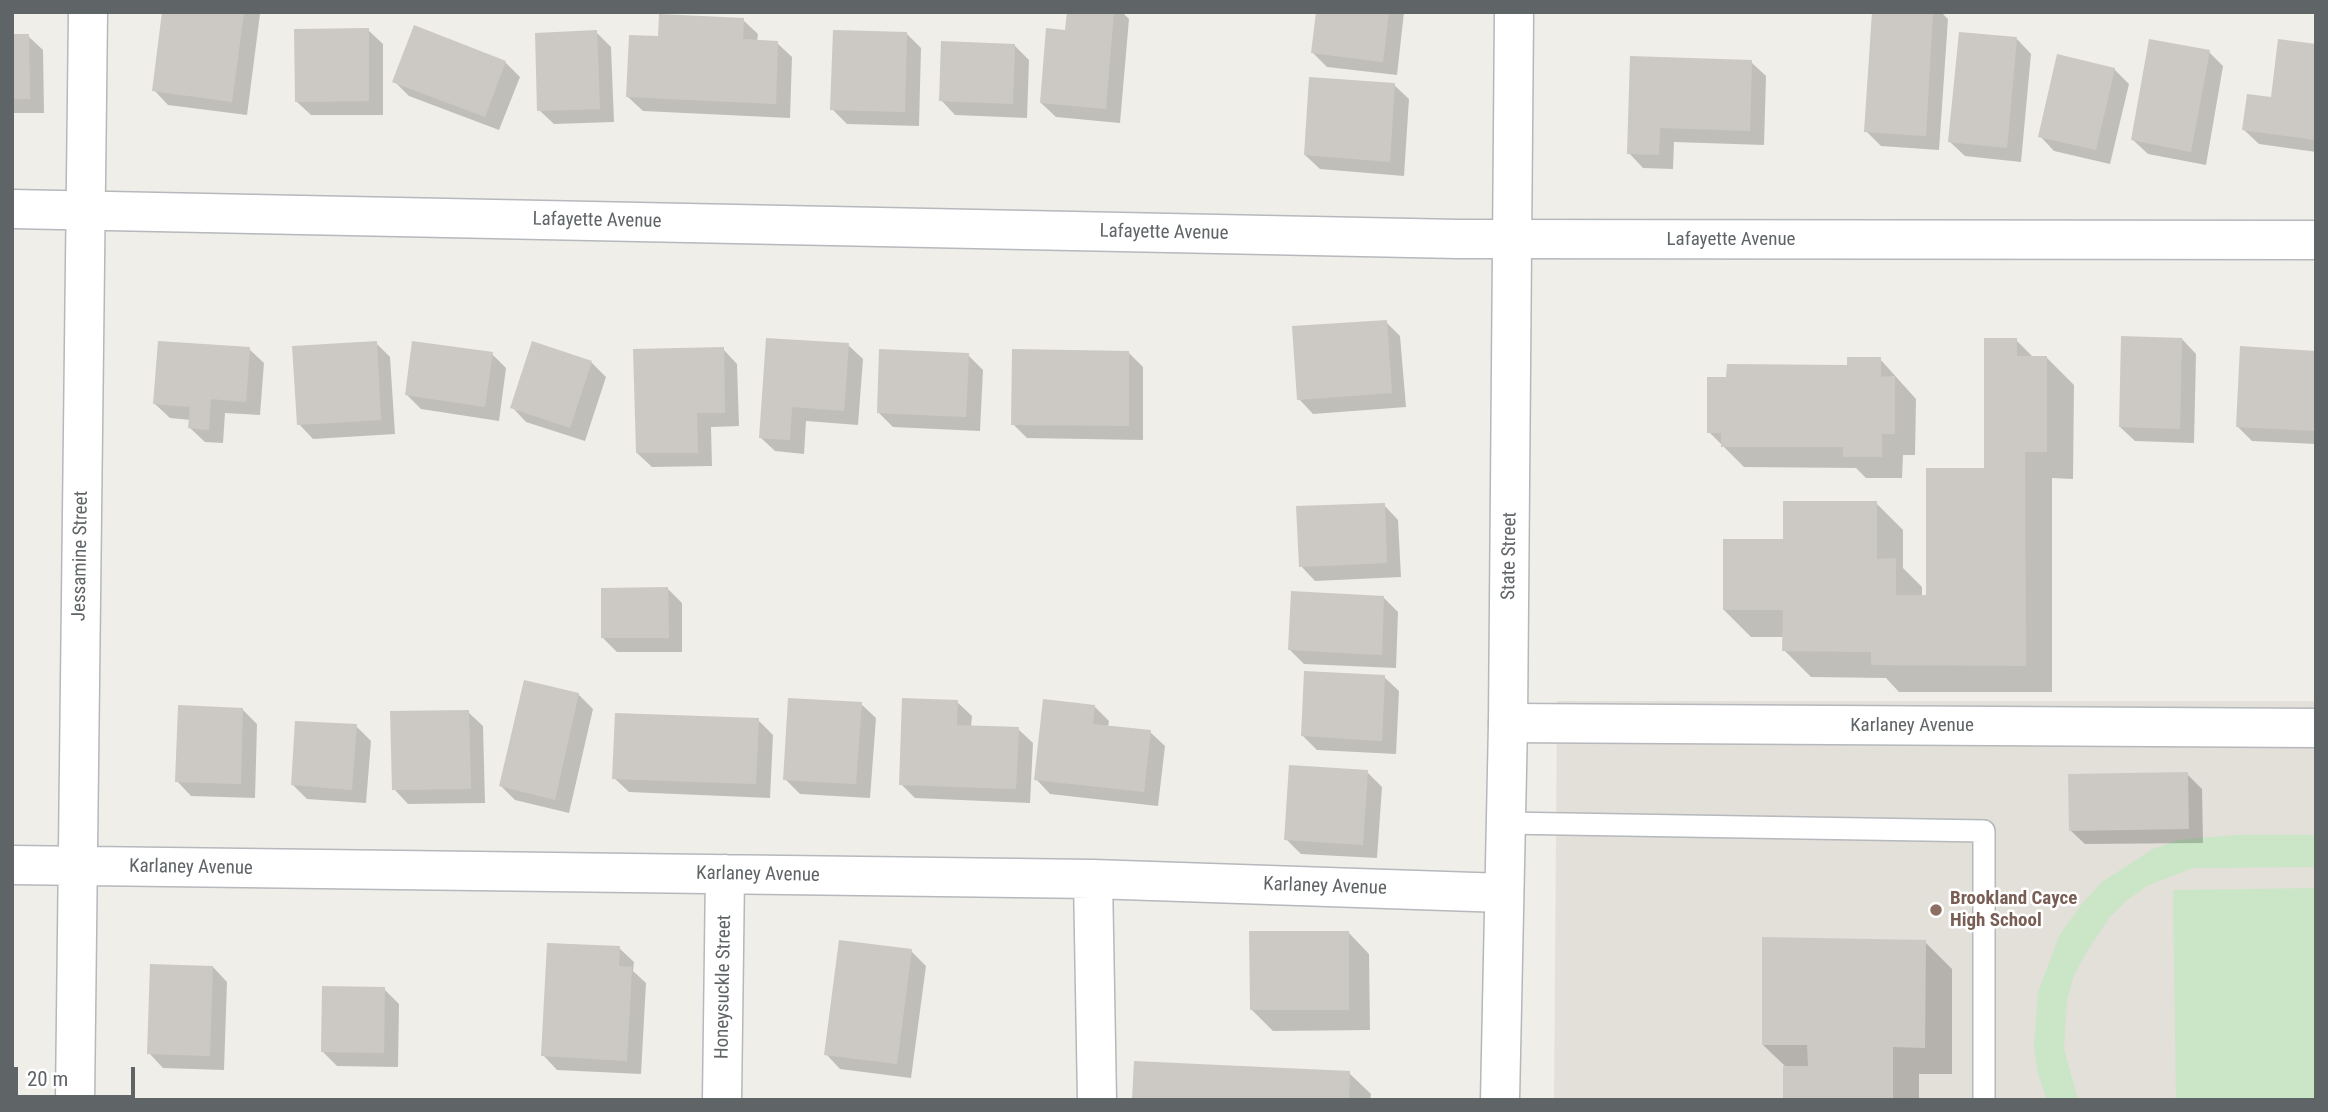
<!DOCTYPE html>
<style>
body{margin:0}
#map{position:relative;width:2328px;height:1112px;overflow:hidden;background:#f0eee8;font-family:"Roboto Condensed",sans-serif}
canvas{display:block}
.frame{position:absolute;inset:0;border:14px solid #5f6467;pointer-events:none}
.scale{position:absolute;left:14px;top:1067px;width:121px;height:32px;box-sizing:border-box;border:4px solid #5f6467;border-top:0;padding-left:9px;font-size:21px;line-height:24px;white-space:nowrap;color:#5f6467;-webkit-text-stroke:5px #fff;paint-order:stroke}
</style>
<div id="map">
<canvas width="2328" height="1112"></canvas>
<div class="frame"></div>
<div class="scale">20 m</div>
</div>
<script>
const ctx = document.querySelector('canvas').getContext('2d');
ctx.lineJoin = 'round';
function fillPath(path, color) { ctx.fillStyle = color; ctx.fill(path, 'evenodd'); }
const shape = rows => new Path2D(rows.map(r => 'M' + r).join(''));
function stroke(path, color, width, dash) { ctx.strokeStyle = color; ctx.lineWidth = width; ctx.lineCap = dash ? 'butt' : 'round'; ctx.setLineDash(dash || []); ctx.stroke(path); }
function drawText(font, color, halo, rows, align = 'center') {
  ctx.font = font + ' "Roboto Condensed",sans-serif'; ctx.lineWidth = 5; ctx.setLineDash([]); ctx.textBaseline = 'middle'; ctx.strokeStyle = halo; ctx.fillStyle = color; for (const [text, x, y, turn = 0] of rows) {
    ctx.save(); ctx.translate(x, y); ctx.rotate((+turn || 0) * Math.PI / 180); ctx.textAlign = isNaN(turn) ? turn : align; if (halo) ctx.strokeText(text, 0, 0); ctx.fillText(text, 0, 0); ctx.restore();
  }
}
const education = shape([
 [1557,701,2316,701,2316,1100,1554,1100]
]);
const green = shape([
 [2236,835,2316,835,2316,867,2193,868,2147,886,2126,901,2109,918,2088,950,2074,975,2067,1000,2064,1049,2078,1100,2047,1100,2038,1074,2034,1045,2038,992,2060,934,2082,904,2102,882,2153,849,2178,840],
 [2316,888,2316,1100,2176,1100,2173,890]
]);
const shadow = shape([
 [164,12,260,14,247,115,168,105,154,90],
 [1068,12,1122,12,1129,19,1120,123,1056,117,1041,103,1067,32],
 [1318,12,1404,12,1397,75,1327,67,1313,53],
 [1874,12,1941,12,1948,19,1939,150,1881,146,1866,131],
 [743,20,758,34,757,42,777,43,792,57,790,118,643,111,628,97,660,38],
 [368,30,383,44,383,115,311,115,296,101],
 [596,32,611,47,614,122,554,124,539,110],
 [907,34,921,48,919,126,847,124,832,109],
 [12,36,28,36,43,50,44,113,12,113],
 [2017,39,2031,54,2021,162,1965,156,1950,142],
 [2316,45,2316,152,2259,144,2244,130],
 [1015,46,1029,60,1027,118,955,115,941,100],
 [2209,52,2223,66,2206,165,2148,154,2133,140],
 [1631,58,1751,62,1766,76,1764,145,1674,142,1673,169,1643,168,1629,153],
 [505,62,520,77,499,130,409,96,394,81],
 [2114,69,2129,84,2110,164,2054,151,2040,136],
 [1394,85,1409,99,1404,176,1320,169,1305,155],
 [1386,322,1400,336,1406,407,1313,414,1299,399],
 [2182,339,2196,354,2194,443,2135,441,2120,427],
 [2016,340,2034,358,2047,358,2074,385,2073,479,2052,478,2052,692,1899,692,1886,678,1811,677,1784,650,1784,637,1751,637,1724,610,1785,541,1876,503,1903,530,1903,568,1922,587,1922,597,1928,597,1985,470],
 [376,343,390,357,395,434,313,439,299,424],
 [533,343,592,363,606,377,585,441,526,422,512,407],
 [848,345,863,359,858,425,806,421,804,454,775,451,760,437],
 [249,349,264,363,260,415,225,413,223,443,205,442,190,428,191,420,170,418,155,404],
 [723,349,737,364,739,426,711,427,712,466,652,467,637,453],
 [2316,352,2316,444,2252,441,2237,426],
 [1129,353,1143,367,1143,440,1027,438,1013,424],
 [492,354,506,368,499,421,421,409,407,395],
 [968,355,983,370,980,431,893,427,878,412],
 [1880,359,1916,399,1915,455,1903,455,1902,478,1866,478,1856,468,1744,467,1709,432,1849,366],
 [1384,505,1398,520,1401,577,1315,581,1301,566],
 [667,588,682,603,682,652,617,652,603,638],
 [1384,598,1398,612,1396,668,1304,664,1290,650],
 [1384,677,1399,691,1396,754,1317,750,1303,736],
 [578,694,593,709,569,813,515,800,501,786],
 [957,702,972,716,971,727,1018,729,1033,743,1030,803,915,798,901,784],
 [861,704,876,718,870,798,800,794,785,779],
 [1094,706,1109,721,1108,727,1150,732,1165,746,1158,806,1050,794,1036,779],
 [243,710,257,724,255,798,191,796,177,781],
 [468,712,483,726,485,803,408,804,394,789],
 [758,720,773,735,770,798,629,792,614,778],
 [356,726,371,741,366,803,307,799,293,785],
 [1367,772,1382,787,1377,858,1301,854,1286,839],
 [2187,774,2202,789,2203,843,2085,844,2070,830],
 [1348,932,1369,954,1370,1030,1273,1031,1251,1009],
 [1925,942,1952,969,1952,1074,1919,1074,1919,1100,1785,1100,1785,1066,1763,1045],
 [619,948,634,962,633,971,646,983,641,1074,557,1070,543,1055],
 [911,951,926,966,911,1078,840,1069,826,1054],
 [213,967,227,982,224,1070,163,1068,149,1053],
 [384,989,399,1004,398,1067,337,1066,322,1051],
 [1349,1073,1371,1094,1370,1100,1134,1100]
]);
const building = shape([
 [162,12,244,12,232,102,152,91],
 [1067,12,1114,12,1106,109,1040,103,1046,28,1065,30],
 [1316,12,1389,12,1383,62,1311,53],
 [1872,12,1933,12,1926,136,1864,132],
 [659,14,744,18,743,39,778,41,776,104,626,97,629,35,658,36],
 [414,25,506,61,485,117,392,82],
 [369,28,369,101,295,102,294,29],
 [597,30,600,109,537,111,535,33],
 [833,30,907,32,905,112,830,110],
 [1959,32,2017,37,2007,148,1948,142],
 [12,34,29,34,30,99,12,99],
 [2149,39,2210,50,2191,152,2131,140],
 [2278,39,2316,44,2316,140,2242,130,2247,94,2271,97],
 [941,41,1015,44,1013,104,939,101],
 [2057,54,2115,68,2096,150,2038,137],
 [1630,56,1752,60,1750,131,1660,128,1659,155,1627,154],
 [1309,77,1395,83,1390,162,1304,155],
 [1387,320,1392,393,1297,400,1292,326],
 [2121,336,2182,338,2180,429,2119,427],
 [766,338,849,343,844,411,792,407,790,440,759,438],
 [1984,338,2017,338,2017,356,2047,356,2047,452,2025,452,2026,666,1871,665,1871,652,1782,651,1783,610,1723,610,1723,539,1783,539,1783,501,1877,501,1877,559,1896,558,1896,595,1926,595,1926,468,1984,468],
 [158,341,250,347,246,402,211,399,209,430,188,428,190,407,153,404],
 [377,341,381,420,297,425,292,346],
 [412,341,493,352,485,407,405,395],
 [532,341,592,361,570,428,510,408],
 [2240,346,2316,351,2316,431,2236,427],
 [724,347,725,413,697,413,698,453,636,453,633,349],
 [879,349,969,353,966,417,877,413],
 [1012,349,1129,351,1129,426,1011,425],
 [1847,357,1881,357,1881,377,1895,376,1895,434,1882,434,1882,457,1843,457,1843,447,1721,447,1721,433,1707,433,1707,377,1726,377,1727,364,1847,365],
 [1385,503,1387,563,1299,567,1296,506],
 [668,587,669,638,601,638,601,588],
 [1291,591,1384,596,1382,655,1288,650],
 [1304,671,1385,675,1382,741,1301,736],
 [524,680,579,693,555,800,499,786],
 [788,698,862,702,856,784,783,780],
 [902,698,958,700,957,725,1019,727,1016,789,899,785],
 [1043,699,1095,705,1093,724,1151,730,1144,792,1034,780],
 [178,705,243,708,241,784,175,782],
 [469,710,471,789,392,790,390,711],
 [615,713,759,718,756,784,612,779],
 [295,721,357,724,352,790,291,785],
 [1289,765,1368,770,1363,845,1284,840],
 [2188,772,2189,829,2069,831,2068,774],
 [1249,931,1349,931,1349,1010,1250,1010],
 [1762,937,1926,940,1925,1048,1893,1047,1893,1100,1783,1100,1783,1066,1808,1066,1807,1045,1762,1045],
 [839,940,912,949,897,1064,824,1055],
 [547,943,620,946,619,966,632,967,627,1061,541,1056],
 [150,964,213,966,210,1056,147,1054],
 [322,986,385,987,384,1053,321,1052],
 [1134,1061,1350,1071,1349,1100,1132,1100]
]);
const lane = shape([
 [1505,823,1984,831,1984,1100]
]);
const street = shape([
 [12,209,1458,239,2316,240],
 [1508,723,2316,728],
 [12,865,1093,879,1504,893],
 [1093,879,1097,1100],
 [75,1100,88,12],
 [722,1100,725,874]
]);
const secondary = shape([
 [1500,1100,1508,723,1514,12]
]);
const markers = [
 [1936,910,7,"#8d6e63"]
];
const streetNames = [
 ["Lafayette Avenue",597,221,1],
 ["Lafayette Avenue",1164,233,1],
 ["Lafayette Avenue",1731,240],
 ["Jessamine Street",81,556,-89],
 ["State Street",1510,556,-89],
 ["Karlaney Avenue",1912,726],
 ["Karlaney Avenue",191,868,1],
 ["Karlaney Avenue",758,875,1],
 ["Karlaney Avenue",1325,887,2],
 ["Honeysuckle Street",724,987,-89]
];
const educationNames = [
 ["Brookland Cayce",1950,899],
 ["High School",1950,921]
];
fillPath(education, '#e3dfd9');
fillPath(green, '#cae6c7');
fillPath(shadow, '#0003');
fillPath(building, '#ccc9c4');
stroke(lane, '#b5b8bc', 24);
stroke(street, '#b5b8bc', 41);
stroke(secondary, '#b4b8bb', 41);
stroke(lane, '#fff', 21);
stroke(street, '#fff', 38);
stroke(secondary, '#fff', 38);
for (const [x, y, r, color] of markers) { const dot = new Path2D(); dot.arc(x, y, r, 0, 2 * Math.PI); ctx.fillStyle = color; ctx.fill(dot); stroke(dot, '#fff', 2.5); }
drawText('19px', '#5f6467', '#fff', streetNames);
drawText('bold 19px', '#785e54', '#fff', educationNames, 'left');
</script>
